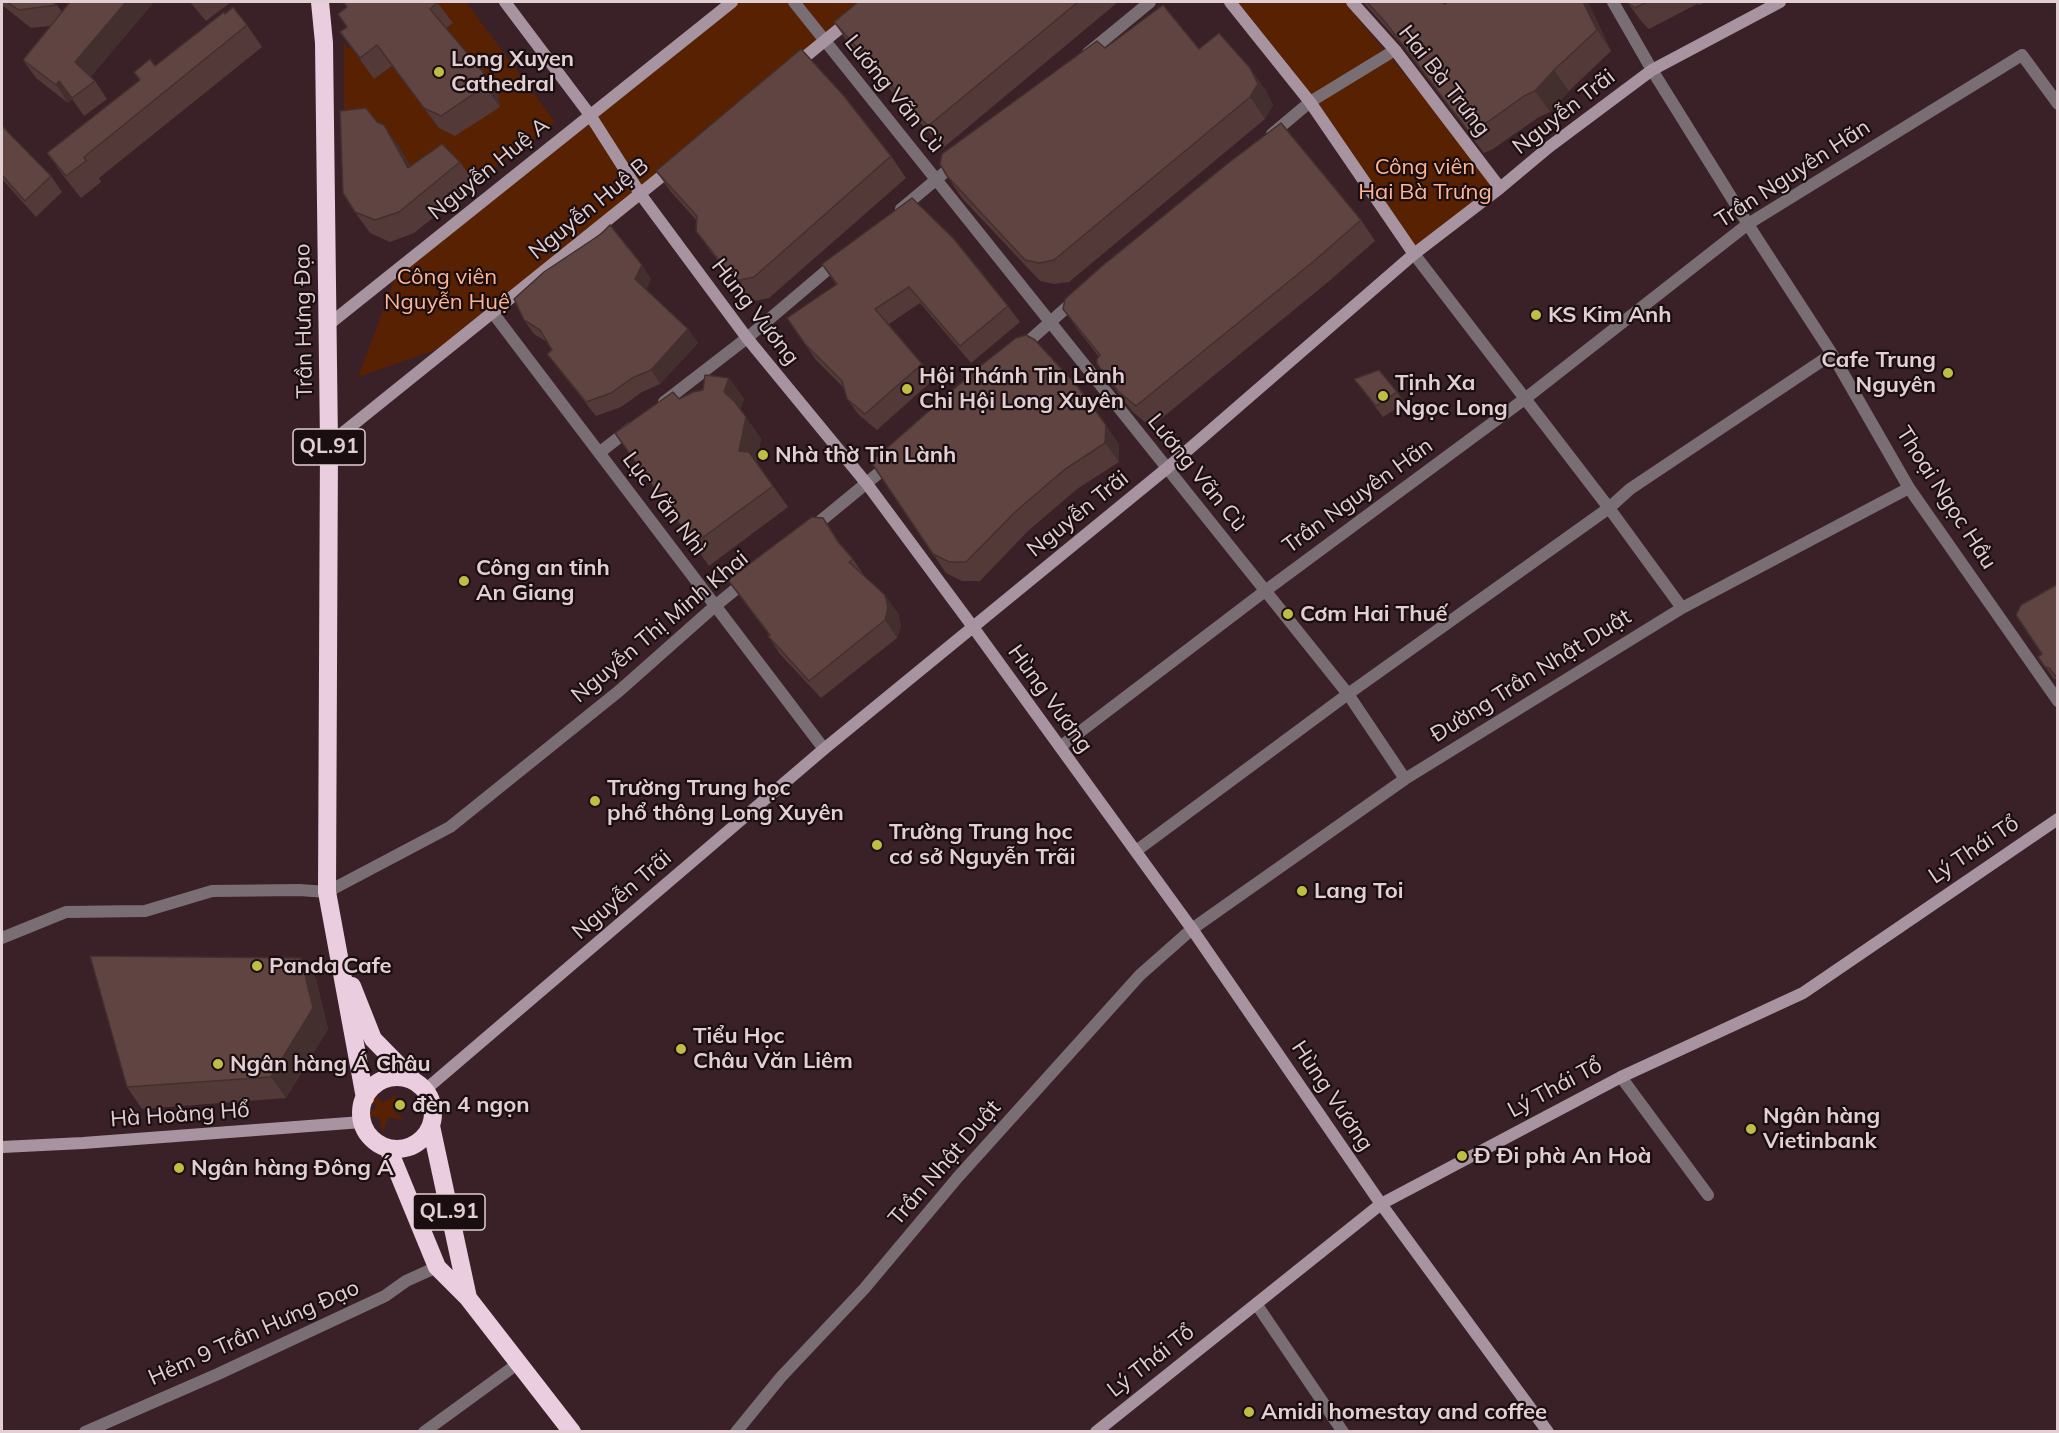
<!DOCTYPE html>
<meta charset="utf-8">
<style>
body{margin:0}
#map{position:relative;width:2059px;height:1433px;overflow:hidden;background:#3a2128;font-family:Mulish,sans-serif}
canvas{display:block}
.frame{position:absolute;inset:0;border:3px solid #e1cfd3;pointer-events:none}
</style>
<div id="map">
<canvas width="2059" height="1433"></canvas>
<div class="frame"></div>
</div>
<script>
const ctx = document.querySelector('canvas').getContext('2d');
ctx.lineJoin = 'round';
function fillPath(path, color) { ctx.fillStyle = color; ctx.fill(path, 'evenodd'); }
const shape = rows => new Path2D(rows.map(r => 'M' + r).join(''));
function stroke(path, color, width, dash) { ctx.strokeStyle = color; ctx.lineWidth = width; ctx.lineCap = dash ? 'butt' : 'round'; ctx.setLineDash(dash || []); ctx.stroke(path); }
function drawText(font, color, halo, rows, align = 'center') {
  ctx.font = font + ' Mulish,sans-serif'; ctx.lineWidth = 4.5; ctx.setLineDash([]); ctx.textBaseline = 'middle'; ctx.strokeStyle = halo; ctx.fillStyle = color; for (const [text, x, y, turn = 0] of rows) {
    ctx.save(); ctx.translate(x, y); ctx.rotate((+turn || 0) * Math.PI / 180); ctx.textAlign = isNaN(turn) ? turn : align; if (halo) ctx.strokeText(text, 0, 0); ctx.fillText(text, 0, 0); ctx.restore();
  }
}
const green = shape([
 [434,2,466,2,555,122,475,184,457,165,422,189,399,147,344,126,344,43,355,53,374,79,392,66,439,128,455,136,445,30],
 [729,2,868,2,457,342,358,377,399,268],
 [1228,2,1344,2,1500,188,1414,254],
 [371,1093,383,1103,397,1094,392,1109,404,1120,388,1117,383,1133,379,1117,362,1116,376,1109]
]);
const street = shape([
 [794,2,1348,694,1405,779],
 [1613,2,1652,70,1756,237,1832,354,1909,488,2058,701],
 [1088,53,1150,2],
 [1272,134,1310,102,1395,50],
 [901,209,957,162],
 [1414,254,1609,508,1682,608],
 [493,313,824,749],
 [1021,348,1075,300],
 [664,402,747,338,839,260],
 [599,453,631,428],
 [812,528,891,463],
 [1060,747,1265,591,1526,398,1748,224,2022,55,2058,104],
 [1136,851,1348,694,1609,508,1630,489,1832,354],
 [2,938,66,912,145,911,212,891,299,890,327,892,450,827,619,691,715,606,747,580],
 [1621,1077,1708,1195],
 [1257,1305,1343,1432],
 [85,1432,218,1374,385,1296,406,1281,437,1267],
 [424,1432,520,1362],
 [736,1432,781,1377,864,1289,958,1177,1140,975,1192,929,1405,779,1682,608,1909,488]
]);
const secondary = shape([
 [505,2,590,115,641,195,747,338,867,484,973,627,1192,929,1381,1204,1548,1432],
 [1230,2,1310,102,1414,254],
 [1352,2,1395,50,1500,188],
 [795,65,872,2],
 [328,325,732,2],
 [329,444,672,168],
 [425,1090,824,749,1166,469,1414,254,1500,188,1549,147,1652,70,1780,2],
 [2,1147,83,1143,362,1122],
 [1096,1432,1381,1204,1621,1077,1803,993,2058,819]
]);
const highway = shape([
 [320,2,324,43,329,444,327,892,365,1098],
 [352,986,373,1039,414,1081],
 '361 1113a36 36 0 1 1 72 0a36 36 0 1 1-72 0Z',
 [431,1126,468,1298],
 [388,1148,437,1267,468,1298,572,1432]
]);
const wall = shape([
 [2,2,53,2,57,5,62,12,70,2,154,2,90,77,95,81,107,99,84,116,72,99,68,103,36,78,23,60,50,26,31,28,2,5],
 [190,2,231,2,206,21],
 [342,2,437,2,453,23,446,28,498,92,500,107,455,136,439,128,392,66,374,79,340,32,347,27,338,14,347,8],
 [858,2,1118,2,943,148,849,44,834,22],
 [1363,2,1443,2,1444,4,1448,2,1588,2,1611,51,1569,91,1550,112,1539,117,1493,149,1484,153,1401,44],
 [1627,2,1706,2,1699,5,1697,4,1649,29,1642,22],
 [225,14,247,25,262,47,99,178,101,182,81,198,62,174,47,153,140,80,134,72,155,66],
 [1105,48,1199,49,1265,89,1273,105,1265,119,1069,282,1054,284,1040,281,962,198,947,176],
 [377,122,399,147,410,166,460,162,475,184,414,233,390,242,370,233,355,212],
 [2,126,51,176,62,192,36,217,2,179],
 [891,156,906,178,769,298,750,302,711,252,696,231,697,221,671,192,656,171],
 [1361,220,1375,241,1328,282,1151,427,1133,412,1112,385,1097,364,1099,357,1078,330,1063,309],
 [822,264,1008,306,1020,322,971,363,920,303,889,324,922,364,933,380,877,430,859,415,847,399,844,388,816,360,787,318,836,285],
 [651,279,646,289,688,329,698,343,660,384,642,392,621,407,596,416,557,367,547,354,552,350,547,342,534,334,524,320],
 [979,367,1119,444,1119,462,1077,489,1028,531,980,581,962,581,946,573,871,462],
 [729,378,744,399,740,409,761,439,756,462,788,507,709,566,615,433,679,399],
 [1354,379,1397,392,1405,403,1383,417],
 [843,547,853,559,865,577,898,613,901,626,897,638,821,698,780,654,768,636,769,635,728,580],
 [2021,605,2058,680,2054,679,2038,657,2042,654],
 [301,958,316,979,328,1029,286,1098,142,1109,127,1087]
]);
const shadedWall = shape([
 [126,2,154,2,88,80,75,62],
 [1583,2,1588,2,1611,51,1597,30],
 [1250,68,1265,89,1273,105,1265,119,1250,97],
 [1554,70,1569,91,1550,112,1535,91],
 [483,72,498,92,500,107,485,86],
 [59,81,72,99,68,103,56,85],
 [384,125,399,147,422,189,408,168],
 [642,265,651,279,644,293,635,279],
 [688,329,698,343,660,384,651,370],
 [729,378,744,399,739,414,724,392],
 [746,417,761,439,756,462,788,507,756,462,739,451],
 [1106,425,1119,444,1119,462,1105,443],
 [885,595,898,613,901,626,897,638,885,620],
 [301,958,316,979,328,1029,286,1098,271,1077]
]);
const building = shape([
 [7,2,53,2,57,5,19,10,7,2],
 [70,2,126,2,75,62,95,81,72,98,59,81,56,85,23,60,70,2],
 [343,2,438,2,430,9,483,72,485,86,441,116,424,108,377,45,360,58,340,32,347,27,338,14,347,7,343,2],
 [858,2,1078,2,928,126,834,22,858,2],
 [1367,2,1443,2,1444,4,1448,2,1583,2,1597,30,1554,70,1535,91,1524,96,1479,128,1469,132,1386,23,1367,2],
 [1627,2,1647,2,1635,8,1627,2],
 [1163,5,1199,49,1219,33,1250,68,1258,84,1250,97,1054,260,1039,263,1025,260,947,176,940,164,942,154,1097,41,1105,48,1163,5],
 [233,7,247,25,84,157,86,161,66,176,47,153,140,80,134,72,150,59,155,66,224,12,225,14,233,7],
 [801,49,844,96,891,156,754,277,735,281,696,231,697,216,656,171,801,49],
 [366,108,377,122,384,125,408,168,442,144,460,162,399,212,375,220,355,212,343,193,340,111,366,108],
 [1281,123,1361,220,1314,261,1136,406,1118,391,1097,364,1097,359,1100,355,1063,309,1065,299,1101,267,1227,164,1281,123],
 [2,126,51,176,25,201,2,175,2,126],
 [912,198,954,239,1008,306,960,346,909,287,875,309,922,364,865,414,847,399,842,381,805,344,787,318,837,284,822,264,912,198],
 [610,225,642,265,635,279,688,329,651,370,632,378,611,393,586,402,547,354,552,350,540,330,524,320,514,299,544,272,601,234,610,225],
 [1026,335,1035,340,1078,387,1106,425,1105,443,1064,470,1015,512,966,562,949,562,933,554,871,462,979,367,1016,338,1026,335],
 [1379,370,1397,392,1376,406,1354,379,1379,370],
 [705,375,729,378,724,392,735,402,746,417,739,451,749,452,773,486,694,544,615,433,673,392,679,399,693,392,703,390,705,375],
 [812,517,823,518,839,543,853,559,849,562,885,595,888,608,885,620,809,681,768,636,770,635,728,580,812,517],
 [2058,584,2058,679,2049,668,2045,667,2038,657,2042,654,2016,615,2021,605,2058,584],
 [90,956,301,958,313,1008,271,1077,127,1087,90,956]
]);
const markers = [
 [439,72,6,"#bebf42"],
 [1536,315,6,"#bebf42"],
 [1948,373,6,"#bebf42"],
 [907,389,6,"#bebf42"],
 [1383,396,6,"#bebf42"],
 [763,455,6,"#bebf42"],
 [464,581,6,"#bebf42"],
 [1288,614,6,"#bebf42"],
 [595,801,6,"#bebf42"],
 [877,845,6,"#bebf42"],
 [1302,891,6,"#bebf42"],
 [257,966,6,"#bebf42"],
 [681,1049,6,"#bebf42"],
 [218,1064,6,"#bebf42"],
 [400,1105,6,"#bebf42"],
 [1751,1129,6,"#bebf42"],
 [1462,1156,6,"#bebf42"],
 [179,1168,6,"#bebf42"],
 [1249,1412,6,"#bebf42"]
];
const shields = [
 [329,447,72],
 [449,1212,72]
];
const shieldNames = [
 ["QL.91",329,447],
 ["QL.91",449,1212]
];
const poiNames = [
 ["Long Xuyen",451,59],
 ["Cathedral",451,84],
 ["KS Kim Anh",1548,315],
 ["Cafe Trung",1936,360,"right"],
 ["Nguyên",1936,385,"right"],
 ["Hội Thánh Tin Lành",919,376],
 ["Chi Hội Long Xuyên",919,401],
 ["Tịnh Xa",1395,383],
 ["Ngọc Long",1395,408],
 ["Nhà thờ Tin Lành",775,455],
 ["Công an tỉnh",476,568],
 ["An Giang",476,593],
 ["Cơm Hai Thuế",1300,614],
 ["Trường Trung học",607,788],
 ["phổ thông Long Xuyên",607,813],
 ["Trường Trung học",889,832],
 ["cơ sở Nguyễn Trãi",889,857],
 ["Lang Toi",1314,891],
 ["Panda Cafe",269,966],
 ["Tiểu Học",693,1036],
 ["Châu Văn Liêm",693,1061],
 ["Ngân hàng Á Châu",230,1064],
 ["đèn 4 ngọn",412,1105],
 ["Ngân hàng",1763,1116],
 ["Vietinbank",1763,1141],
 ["Đ Đi phà An Hoà",1474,1156],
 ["Ngân hàng Đông Á",191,1168],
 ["Amidi homestay and coffee",1261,1412]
];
const streetNames = [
 ["Hai Bà Trưng",1444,81,52],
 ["Lương Vãn Cù",894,94,51],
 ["Nguyễn Trãi",1564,112,-38],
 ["Nguyễn Huệ A",489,169,-39],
 ["Trần Nguyên Hãn",1793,174,-33],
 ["Nguyễn Huệ B",589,209,-39],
 ["Hùng Vương",755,312,52],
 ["Trần Hưng Đạo",304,321,-91],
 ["Lương Vãn Cù",1197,473,51],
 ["Trần Nguyên Hãn",1358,496,-36],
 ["Thoại Ngọc Hầu",1946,498,57],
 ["Lục Văn Nhì",664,504,53],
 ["Nguyễn Trãi",1078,514,-39],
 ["Nguyễn Thị Minh Khai",660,627,-40],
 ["Đường Trần Nhật Duật",1531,676,-32],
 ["Hùng Vương",1050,699,54],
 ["Lý Thái Tổ",1974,850,-34],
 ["Nguyễn Trãi",622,895,-41],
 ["Lý Thái Tổ",1555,1088,-28],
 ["Hùng Vương",1332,1096,56],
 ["Hà Hoàng Hổ",180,1115,-4],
 ["Trần Nhật Duật",945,1163,-49],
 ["Hẻm 9 Trần Hưng Đạo",254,1333,-24],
 ["Lý Thái Tổ",1151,1361,-38]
];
const parkNames = [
 ["Công viên",1425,167],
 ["Hai Bà Trưng",1425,192],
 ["Công viên",447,277],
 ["Nguyễn Huệ",447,302]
];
fillPath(green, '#582102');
stroke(street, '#7a6e75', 12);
stroke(secondary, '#a794a0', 12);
stroke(highway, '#eacddf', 18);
fillPath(wall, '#533a38');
fillPath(shadedWall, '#43302e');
fillPath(building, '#604441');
stroke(building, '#43302e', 1.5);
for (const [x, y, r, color] of markers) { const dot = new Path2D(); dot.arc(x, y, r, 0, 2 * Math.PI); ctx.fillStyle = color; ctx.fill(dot); stroke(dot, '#1a0e11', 2); }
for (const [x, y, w] of shields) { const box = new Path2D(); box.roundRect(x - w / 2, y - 18, w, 36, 4.5); ctx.fillStyle = '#1a0e11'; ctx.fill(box); stroke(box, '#e1cfd3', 1.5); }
drawText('bold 21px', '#e1cfd3', null, shieldNames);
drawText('bold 22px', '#e1cfd3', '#1a0e11', poiNames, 'left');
drawText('22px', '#e1cfd3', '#1a0e11', streetNames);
drawText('22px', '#ffb593', '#1a0e11', parkNames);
</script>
